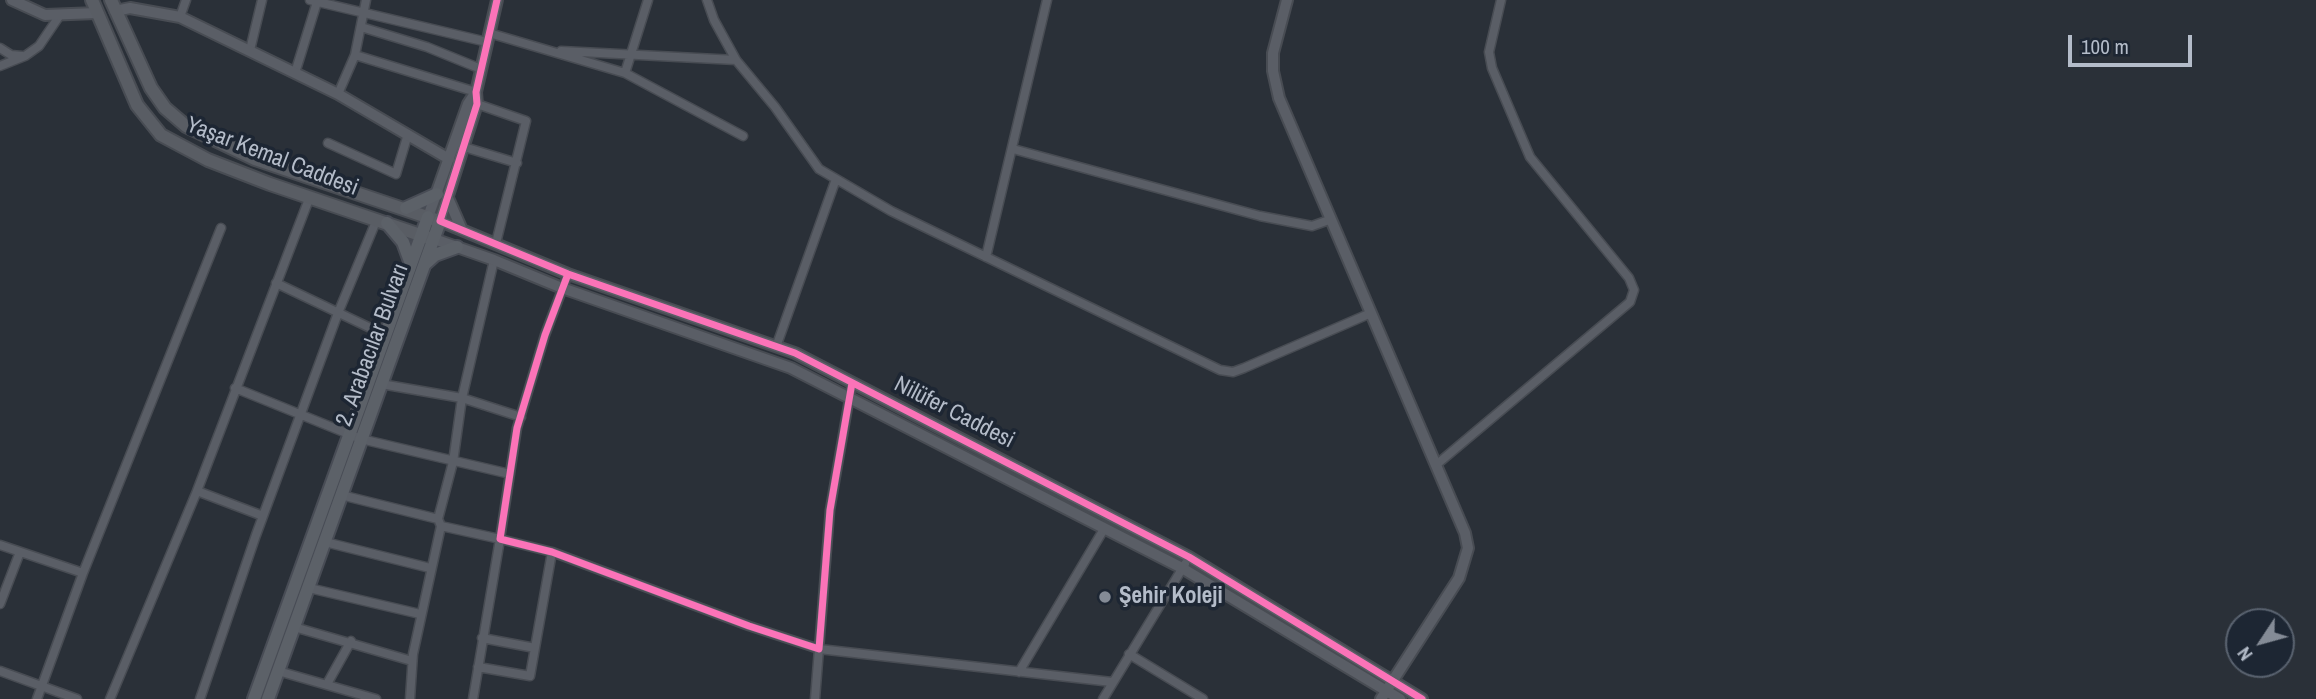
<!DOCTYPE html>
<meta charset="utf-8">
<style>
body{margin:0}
#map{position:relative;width:2316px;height:699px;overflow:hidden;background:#2a3038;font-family:"Archivo Narrow",sans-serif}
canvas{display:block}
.north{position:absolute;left:2225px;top:608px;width:70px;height:70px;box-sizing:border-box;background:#1d2633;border:2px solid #59626f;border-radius:50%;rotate:234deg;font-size:19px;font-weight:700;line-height:28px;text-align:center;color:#b4bcc9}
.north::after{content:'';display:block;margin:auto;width:24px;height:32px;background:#848b96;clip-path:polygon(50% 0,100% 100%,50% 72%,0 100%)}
.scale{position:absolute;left:2068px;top:35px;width:124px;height:32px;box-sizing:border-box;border:4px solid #b4bcc9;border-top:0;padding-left:9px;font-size:21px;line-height:24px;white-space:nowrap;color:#b4bcc9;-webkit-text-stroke:5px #1d2633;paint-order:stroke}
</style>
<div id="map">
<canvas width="2316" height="699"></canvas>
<div class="north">N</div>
<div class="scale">100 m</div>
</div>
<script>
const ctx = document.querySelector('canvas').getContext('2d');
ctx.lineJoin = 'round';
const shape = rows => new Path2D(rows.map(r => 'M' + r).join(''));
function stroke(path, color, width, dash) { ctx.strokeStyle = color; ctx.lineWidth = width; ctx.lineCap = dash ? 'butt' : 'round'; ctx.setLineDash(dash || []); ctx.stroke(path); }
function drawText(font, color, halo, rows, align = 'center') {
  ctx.font = font + ' "Archivo Narrow",sans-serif'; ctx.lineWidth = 7; ctx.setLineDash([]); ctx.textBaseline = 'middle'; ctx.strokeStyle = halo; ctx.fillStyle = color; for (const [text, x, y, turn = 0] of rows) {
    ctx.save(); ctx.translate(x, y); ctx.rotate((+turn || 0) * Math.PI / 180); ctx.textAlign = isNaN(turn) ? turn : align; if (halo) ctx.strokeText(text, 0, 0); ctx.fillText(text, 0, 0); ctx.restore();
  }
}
const minor = shape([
 [310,0,487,42],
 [707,0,714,20,736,60,775,107,819,169,891,211,1220,370,1233,372,1244,368,1371,313],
 [180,17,186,0],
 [361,27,427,47,481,69],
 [489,33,625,73,743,136],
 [0,48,11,55,22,56],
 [250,50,262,0],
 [561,51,736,60],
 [355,55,476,92],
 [0,66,25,56,39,46,60,15],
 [295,73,317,2],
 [625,73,648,0],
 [338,94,355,55,366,0],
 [477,104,526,121,496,243],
 [328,143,396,174,408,134],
 [464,147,517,163],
 [1013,149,1260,216,1312,226,1329,220],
 [986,257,1047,0],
 [568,274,545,335,517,428,500,539,552,552,749,626,819,649,830,510,852,383],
 [276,283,383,334],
 [776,347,836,179],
 [381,384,462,398,521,417],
 [235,388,361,439,510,474],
 [1436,465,1630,302,1634,290,1629,278,1530,157,1492,68,1489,52,1501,0],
 [197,491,263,516],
 [341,495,438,519,441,526,500,539,473,699],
 [438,519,453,462,462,398,494,260],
 [325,542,430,568],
 [0,545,83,573,37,699],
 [83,573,221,228],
 [309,588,420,614],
 [0,604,20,552],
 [294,627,412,661],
 [482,638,535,648],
 [1129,654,1203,699],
 [478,667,530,676,552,552],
 [0,671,77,699],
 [278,671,376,699],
 [1019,672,1104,529],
 [327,684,351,641],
 [110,699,197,491,309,199],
 [200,699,256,535,338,313,377,219],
 [410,699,413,654,441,526],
 [815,699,819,649,1112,682],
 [1103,699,1185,564]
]);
const tertiary = shape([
 [12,0,45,15,97,13],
 [497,0,476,92,477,104,440,221,568,274,795,353,1189,557,1422,699],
 [1287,0,1273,53,1273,71,1279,98,1465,533,1468,548,1459,578,1381,699],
 [115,11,130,8,180,17,338,94,449,159],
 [448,198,462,230],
 [428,217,468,104,476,92],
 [434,239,494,260,562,288,791,368,1182,568,1400,699]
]);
const secondary = shape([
 [92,0,137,105,161,135,208,160,270,184,429,238],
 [111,0,151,88,165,108,186,126,255,159,436,220]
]);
const primary = shape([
 [406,208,437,194],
 [387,223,403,242,411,264],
 [425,264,435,255,457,247],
 [254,699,428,217],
 [268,699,440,221]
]);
const cycleway = shape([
 [497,0,476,92,477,104,440,221,568,274,795,353,1189,557,1422,699],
 [568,274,545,335,517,428,500,539,552,552,749,626,819,649,830,510,852,383]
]);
const markers = [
 [1105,597,7,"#848b96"]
];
const streetNames = [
 ["Yaşar Kemal Caddesi",272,157,21],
 ["2. Arabacılar Bulvarı",373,345,-70],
 ["Nilüfer Caddesi",954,413,27]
];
const poiNames = [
 ["Şehir Koleji",1119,597]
];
stroke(minor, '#484c53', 11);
stroke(tertiary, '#484c53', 14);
stroke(secondary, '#484c53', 16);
stroke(primary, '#484c55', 16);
stroke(minor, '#5a5e66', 8);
stroke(tertiary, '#5a5e66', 10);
stroke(secondary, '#595d64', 12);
stroke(primary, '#5c6168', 12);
stroke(cycleway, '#fb73b8', 7);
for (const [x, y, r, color] of markers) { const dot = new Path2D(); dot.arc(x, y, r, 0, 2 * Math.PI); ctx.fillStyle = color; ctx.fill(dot); stroke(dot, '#1d2633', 2.5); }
drawText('23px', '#b4bcc9', '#1d2633', streetNames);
drawText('bold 23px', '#b4bcc9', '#1d2633', poiNames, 'left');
</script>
